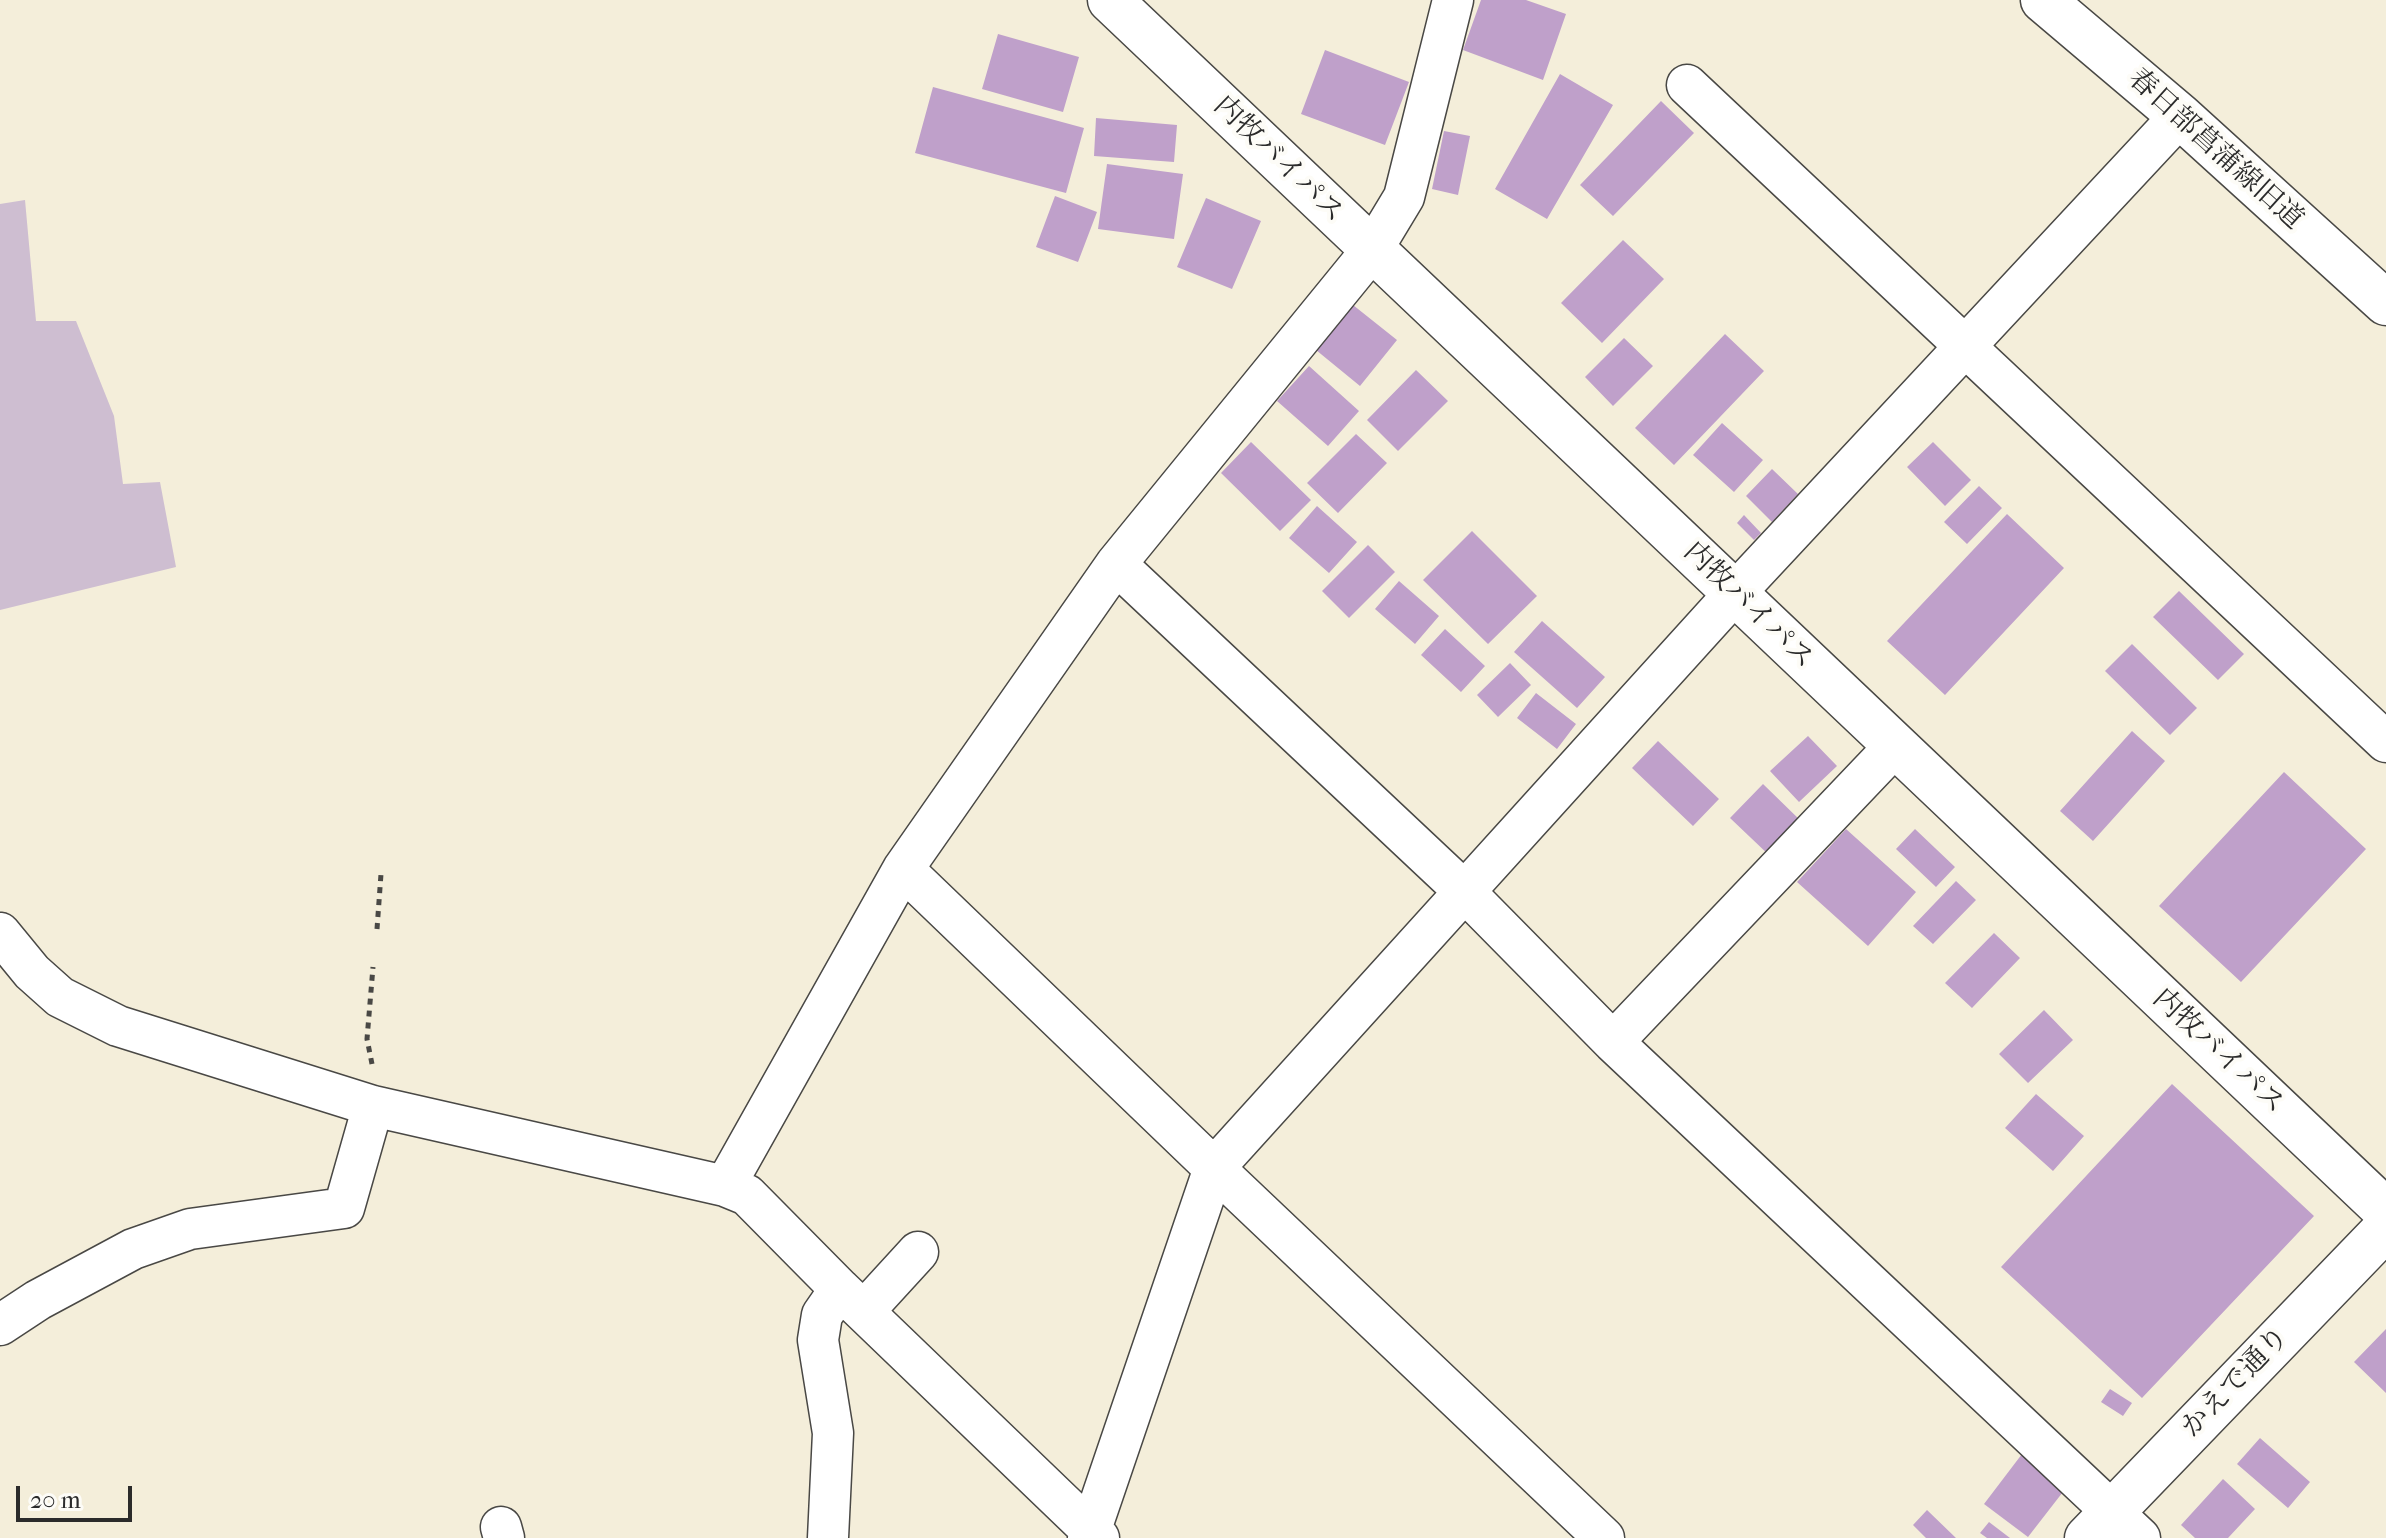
<!DOCTYPE html>
<meta charset="utf-8">
<style>
body{margin:0}
#map{position:relative;width:2386px;height:1538px;overflow:hidden;background:#f4eeda;font-family:"IM FELL French Canon",serif}
canvas{display:block}
.scale{position:absolute;left:16px;top:1486px;width:116px;height:36px;box-sizing:border-box;border:4px solid #2b2b2b;border-top:0;padding-left:10px;font-size:24px;line-height:28px;white-space:nowrap;color:#2b2b2b;-webkit-text-stroke:6px #fdfcf7;paint-order:stroke}
</style>
<div id="map">
<canvas width="2386" height="1538"></canvas>
<div class="scale">20 m</div>
</div>
<script>
const ctx = document.querySelector('canvas').getContext('2d');
ctx.lineJoin = 'round';
function fillPath(path, color) { ctx.fillStyle = color; ctx.fill(path, 'evenodd'); }
const shape = rows => new Path2D(rows.map(r => 'M' + r).join(''));
function stroke(path, color, width, dash) { ctx.strokeStyle = color; ctx.lineWidth = width; ctx.lineCap = dash ? 'butt' : 'round'; ctx.setLineDash(dash || []); ctx.stroke(path); }
function drawText(font, color, halo, rows, align = 'center') {
  ctx.font = font + ' "IM FELL French Canon","Noto Serif JP",serif'; ctx.lineWidth = 8; ctx.setLineDash([]); ctx.textBaseline = 'middle'; ctx.strokeStyle = halo; ctx.fillStyle = color; for (const [text, x, y, turn = 0] of rows) {
    ctx.save(); ctx.translate(x, y); ctx.rotate((+turn || 0) * Math.PI / 180); ctx.textAlign = isNaN(turn) ? turn : align; if (halo) ctx.strokeText(text, 0, 0); ctx.fillText(text, 0, 0); ctx.restore();
  }
}
const industrial = shape([
 [25,200,36,321,76,321,114,416,123,484,160,482,176,567,0,610,0,204]
]);
const building = shape([
 [1481,0,1526,0,1566,14,1543,80,1463,50],
 [998,34,1079,57,1063,112,982,89],
 [1325,50,1409,82,1385,145,1301,114],
 [1560,74,1613,105,1547,219,1495,189],
 [933,87,1084,128,1066,193,915,153],
 [1661,101,1694,133,1613,216,1580,185],
 [1096,118,1177,125,1174,162,1094,156],
 [1444,131,1470,136,1458,195,1432,189],
 [1107,164,1183,174,1174,239,1098,229],
 [1055,196,1097,212,1078,262,1036,247],
 [1206,198,1261,221,1232,289,1177,267],
 [1623,240,1664,279,1602,343,1561,303],
 [1353,305,1397,340,1360,386,1316,350],
 [1725,334,1764,371,1674,465,1635,428],
 [1624,338,1653,366,1613,406,1585,377],
 [1309,366,1359,411,1328,446,1277,401],
 [1416,370,1448,401,1398,451,1367,420],
 [1722,423,1763,460,1734,492,1693,455],
 [1356,434,1387,463,1338,513,1307,483],
 [1251,442,1311,500,1280,531,1221,473],
 [1933,442,1971,480,1945,506,1907,467],
 [1772,469,1798,494,1772,522,1746,496],
 [1979,486,2002,508,1967,544,1944,522],
 [1317,506,1357,542,1329,573,1289,538],
 [2007,514,2064,568,1945,695,1887,641],
 [1744,515,1761,533,1754,540,1737,523],
 [1472,531,1537,596,1488,644,1423,580],
 [1368,545,1395,572,1349,618,1322,591],
 [1399,581,1439,616,1415,644,1375,609],
 [2179,591,2244,654,2218,680,2153,617],
 [1542,621,1605,677,1577,708,1514,652],
 [1445,629,1485,666,1461,692,1421,655],
 [2132,644,2197,708,2170,735,2105,671],
 [1510,663,1531,685,1498,717,1477,695],
 [1536,693,1576,724,1557,749,1517,718],
 [2132,731,2165,761,2093,841,2060,811],
 [1808,736,1837,766,1799,802,1770,771],
 [1658,741,1719,799,1693,826,1632,768],
 [2284,772,2366,849,2241,982,2159,906],
 [1763,784,1803,823,1771,857,1730,818],
 [1846,829,1916,892,1868,946,1797,882],
 [1915,829,1955,867,1936,887,1896,849],
 [1956,881,1976,900,1933,944,1913,926],
 [1994,933,2020,958,1972,1008,1945,983],
 [2044,1010,2073,1040,2028,1083,1999,1054],
 [2172,1084,2314,1216,2142,1398,2001,1267],
 [2036,1094,2084,1136,2053,1171,2005,1128],
 [2386,1329,2386,1393,2354,1362],
 [2110,1389,2132,1403,2123,1416,2101,1402],
 [2260,1438,2310,1482,2288,1508,2237,1464],
 [2022,1454,2066,1488,2028,1537,1984,1504],
 [2223,1479,2255,1509,2228,1538,2195,1538,2181,1525],
 [1927,1510,1956,1538,1926,1538,1913,1525],
 [1989,1522,2010,1538,1987,1538,1980,1533]
]);
const path = shape([
 [377,929,381,874],
 [372,1064,367,1039,373,967]
]);
const street = shape([
 [1687,85,2386,742],
 [1116,564,1465,892,1613,1042,2140,1538],
 [903,869,1214,1168,1604,1538],
 [0,933,32,972,60,997,118,1026,373,1106,725,1186,747,1195,840,1289,1099,1538],
 [1613,1042,1895,746],
 [725,1186,903,869,1116,564,1372,250,1404,197,1453,0],
 [864,1311,918,1252],
 [0,1325,38,1300,133,1249,190,1229,344,1208,373,1106],
 [501,1527,504,1538],
 [828,1538,833,1433,818,1340,822,1315,840,1289],
 [1088,1538,1214,1168,1735,593,2180,116]
]);
const secondary = shape([
 [2043,0,2180,116,2386,303],
 [2087,1538,2386,1228]
]);
const primary = shape([
 [1110,0,2386,1211]
]);
const streetNames = [
 ["春日部菖蒲線旧道",2215,150,42],
 ["内牧バイパス",1278,160,44],
 ["内牧バイパス",1748,606,44],
 ["内牧バイパス",2218,1052,43],
 ["かえで通り",2236,1383,-46]
];
fillPath(industrial, '#cebed1');
fillPath(building, '#bfa0ca');
stroke(street, '#494845', 43);
stroke(secondary, '#494845', 47);
stroke(primary, '#494845', 47);
stroke(path, '#494845', 5, [6, 6]);
stroke(street, '#fff', 40);
stroke(secondary, '#fff', 44);
stroke(primary, '#fff', 44);
drawText('28px', '#2b2b2b', '#fdfcf7', streetNames);
</script>
